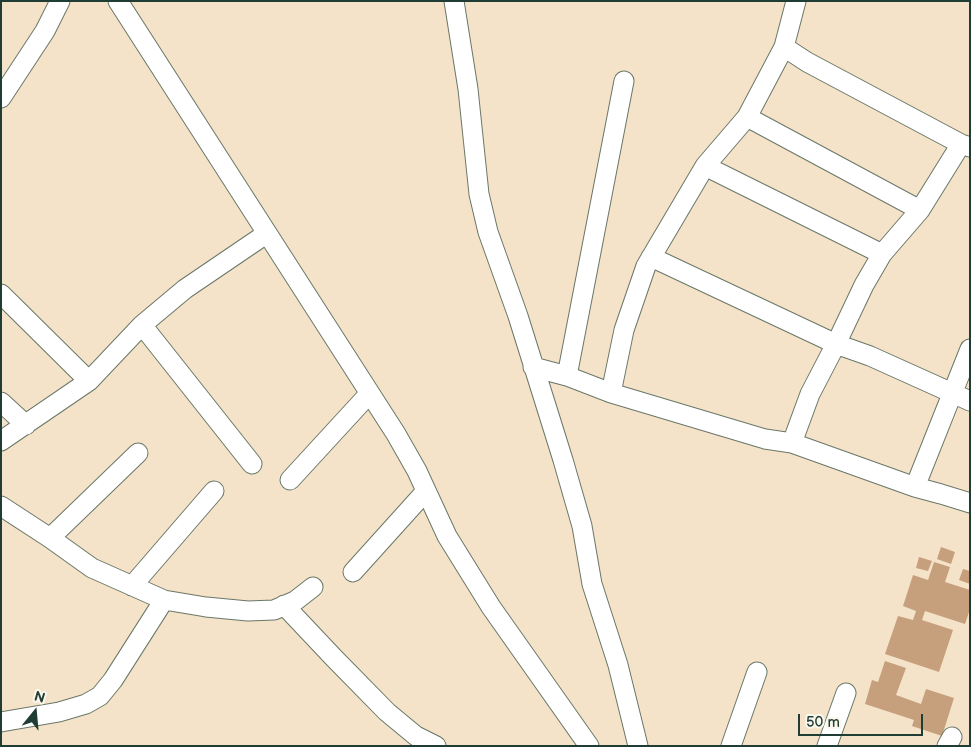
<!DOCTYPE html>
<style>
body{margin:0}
#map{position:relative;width:971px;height:747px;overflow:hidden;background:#f4e3c8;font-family:"Balsamiq Sans",sans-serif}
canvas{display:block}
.frame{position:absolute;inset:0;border:2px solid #1f3d34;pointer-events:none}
.north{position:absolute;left:10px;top:687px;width:50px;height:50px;-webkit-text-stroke:4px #fbf7ec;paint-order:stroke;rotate:17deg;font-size:14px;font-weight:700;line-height:20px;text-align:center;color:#1f3d34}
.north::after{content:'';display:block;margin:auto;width:18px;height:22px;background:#1f3d34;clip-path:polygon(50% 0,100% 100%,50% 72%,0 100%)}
.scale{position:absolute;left:798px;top:714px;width:125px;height:22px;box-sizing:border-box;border:2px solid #1f3d34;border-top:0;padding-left:6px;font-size:15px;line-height:18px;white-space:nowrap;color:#1f3d34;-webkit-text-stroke:4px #fbf7ec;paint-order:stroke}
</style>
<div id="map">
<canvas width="971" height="747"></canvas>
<div class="frame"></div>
<div class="north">N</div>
<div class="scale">50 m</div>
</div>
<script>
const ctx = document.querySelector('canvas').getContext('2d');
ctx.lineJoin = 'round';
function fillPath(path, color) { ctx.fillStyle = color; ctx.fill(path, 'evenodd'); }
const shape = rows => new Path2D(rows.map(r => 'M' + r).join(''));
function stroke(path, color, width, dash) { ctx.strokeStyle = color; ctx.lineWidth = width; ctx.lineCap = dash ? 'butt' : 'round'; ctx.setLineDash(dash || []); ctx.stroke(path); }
const building = shape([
 [941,547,955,552,951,564,937,559],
 [919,557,932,561,928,571,916,568],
 [934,562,950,567,945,582,970,590,970,609,965,624,925,611,922,620,953,630,939,672,885,654,898,616,913,620,916,611,903,606,913,575,928,580],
 [963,569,970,571,970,584,959,580],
 [885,661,906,668,896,695,921,704,926,689,954,698,942,736,912,726,914,720,865,704,872,680,878,682]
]);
const minor = shape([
 [118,1,396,434,417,471,447,536,491,607,589,746],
 [454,1,468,89,479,194,488,232,518,316,563,460,582,526,592,584,618,665,638,746],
 [784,47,807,62,961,144,970,147],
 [1,98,45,31,60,1],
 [747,117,920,210],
 [705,166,882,254],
 [651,257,836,344,870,356,970,401],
 [1,294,89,381],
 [142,325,252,464],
 [533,367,567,376,611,393,765,439,792,443,915,487,941,494,970,503],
 [567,376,624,81],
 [611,393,624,330,646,266,705,166,747,117,784,47,796,1],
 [1,402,26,425],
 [1,441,89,381,142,325,185,289,266,234],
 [792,443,810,394,836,344,864,285,882,254,920,210,961,144],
 [290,480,369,394],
 [915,487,970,349],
 [1,506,50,538,92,568,164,600,206,607,248,611,274,610,295,601,313,587],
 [50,538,138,453],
 [353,572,426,491],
 [132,586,214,491],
 [284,605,334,658,387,712,416,736,436,746],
 [1,722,59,712,86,704,100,696,113,680,164,600],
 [731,746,757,672],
 [827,746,846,693],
 [947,746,952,737]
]);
fillPath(building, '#c69f7d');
stroke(minor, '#6a7768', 21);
stroke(minor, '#fff', 19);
</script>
